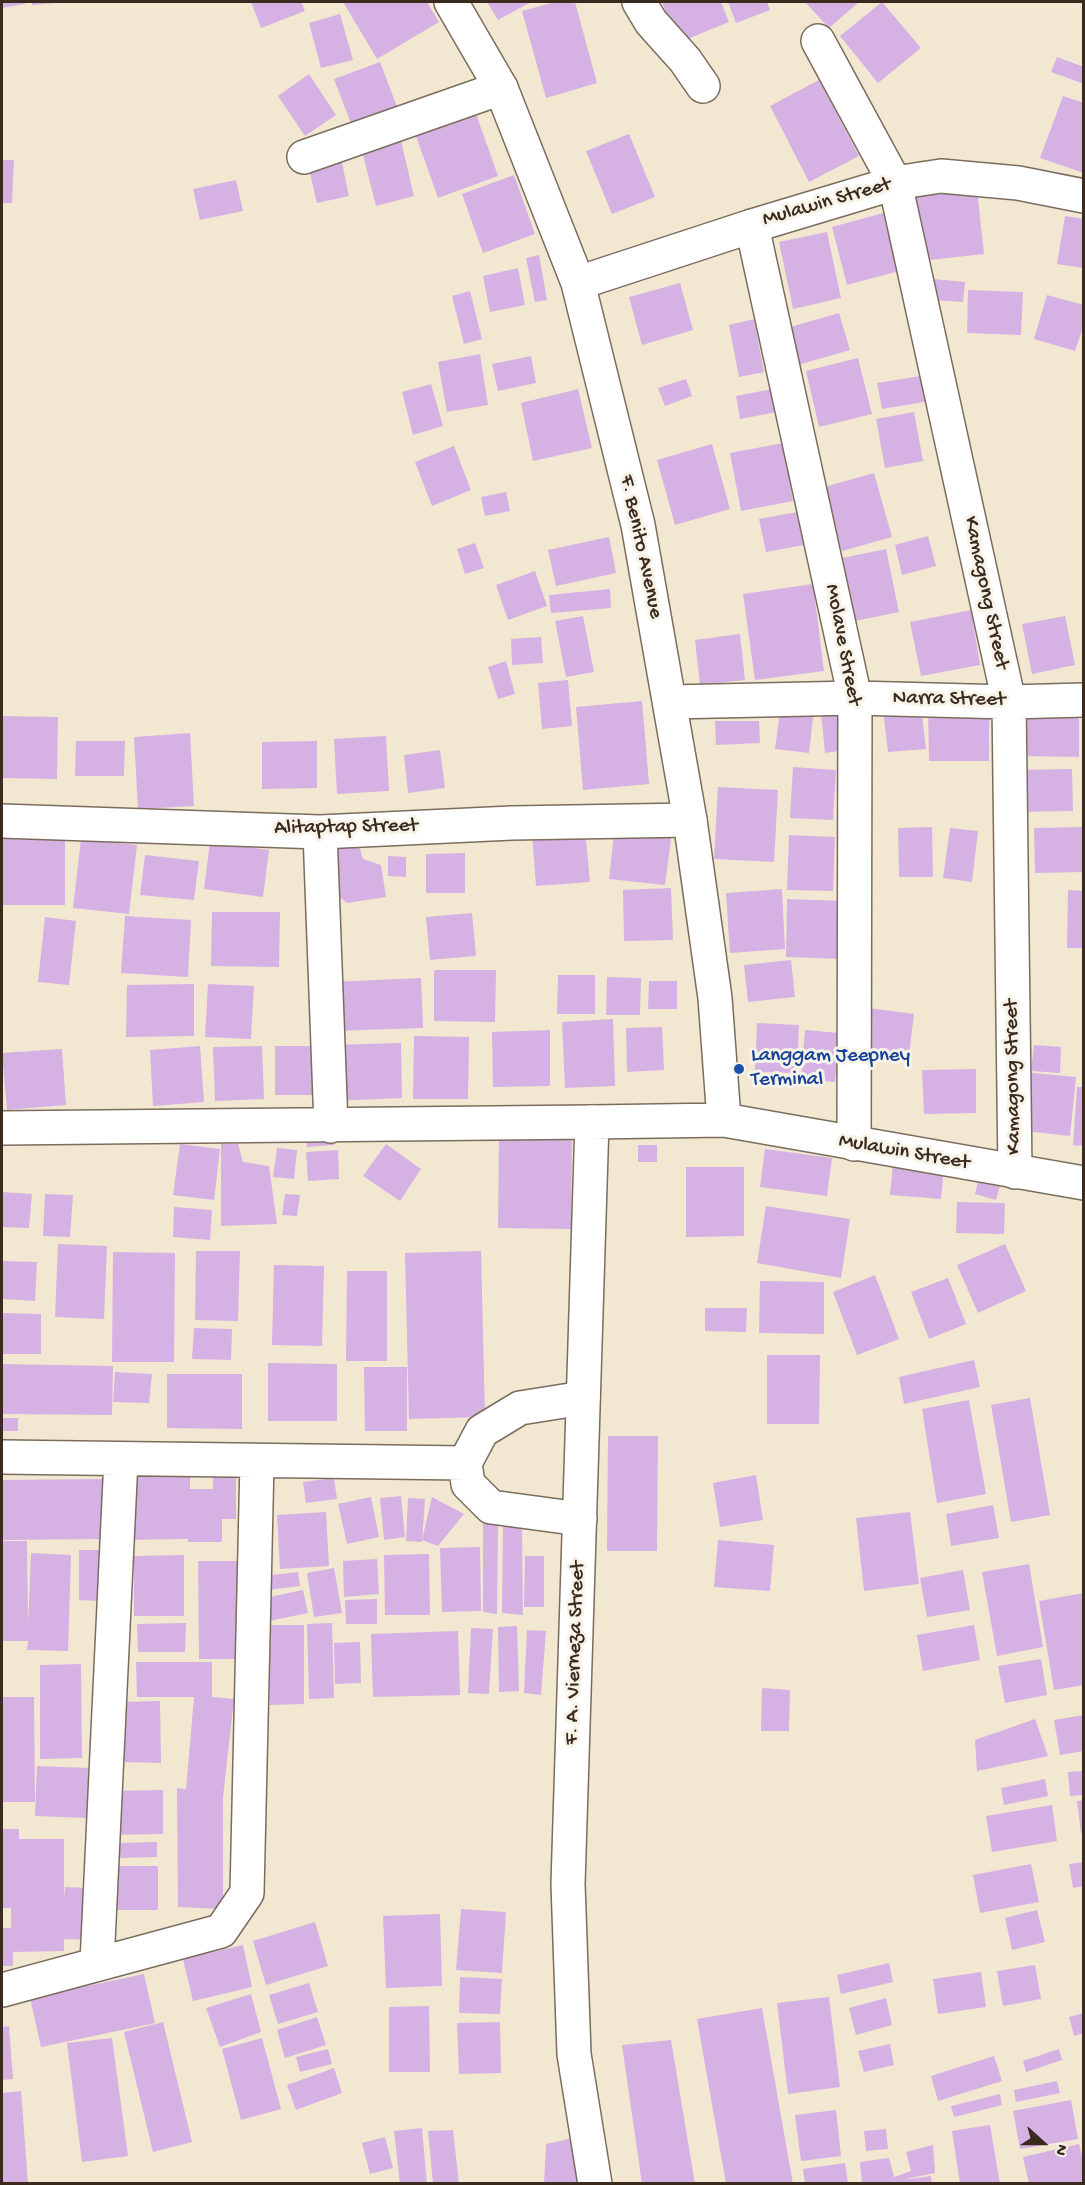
<!DOCTYPE html>
<style>
body{margin:0}
#map{position:relative;width:1085px;height:2185px;overflow:hidden;background:#f2e8d1;font-family:"Gochi Hand",sans-serif}
canvas{display:block}
.frame{position:absolute;inset:0;border:3px solid #3b2a1e;pointer-events:none}
.north{position:absolute;left:1013px;top:2113px;width:60px;height:60px;-webkit-text-stroke:4px #f7f3e8;paint-order:stroke;rotate:111deg;font-size:16px;font-weight:700;line-height:24px;text-align:center;color:#3b2a1e}
.north::after{content:'';display:block;margin:auto;width:21px;height:27px;background:#3b2a1e;clip-path:polygon(50% 0,100% 100%,50% 72%,0 100%)}
</style>
<div id="map">
<canvas width="1085" height="2185"></canvas>
<div class="frame"></div>
<div class="north">N</div>
</div>
<script>
const ctx = document.querySelector('canvas').getContext('2d');
ctx.lineJoin = 'round';
function fillPath(path, color) { ctx.fillStyle = color; ctx.fill(path, 'evenodd'); }
const shape = rows => new Path2D(rows.map(r => 'M' + r).join(''));
function stroke(path, color, width, dash) { ctx.strokeStyle = color; ctx.lineWidth = width; ctx.lineCap = dash ? 'butt' : 'round'; ctx.setLineDash(dash || []); ctx.stroke(path); }
function drawText(font, color, halo, rows, align = 'center') {
  ctx.font = font + ' "Gochi Hand",sans-serif'; ctx.lineWidth = 6; ctx.setLineDash([]); ctx.textBaseline = 'middle'; ctx.strokeStyle = halo; ctx.fillStyle = color; for (const [text, x, y, turn = 0] of rows) {
    ctx.save(); ctx.translate(x, y); ctx.rotate((+turn || 0) * Math.PI / 180); ctx.textAlign = isNaN(turn) ? turn : align; if (halo) ctx.strokeText(text, 0, 0); ctx.fillText(text, 0, 0); ctx.restore();
  }
}
const building = shape([
 [2,2,25,2,25,4,2,8],
 [32,2,55,2,55,3,32,5],
 [251,2,301,2,305,11,261,28],
 [343,2,427,2,439,22,377,59],
 [487,2,531,2,498,20],
 [555,2,575,2,597,83,546,98,522,11],
 [662,2,721,2,729,22,678,43],
 [728,2,767,2,770,10,736,23],
 [805,2,859,2,829,28],
 [882,2,921,48,878,83,840,36],
 [340,14,353,60,321,68,309,23],
 [1057,57,1084,67,1084,84,1051,72],
 [380,62,398,109,352,126,334,79],
 [309,74,336,115,305,136,278,96],
 [819,80,859,156,809,182,770,106],
 [1063,96,1084,103,1084,173,1040,158],
 [476,114,498,176,438,198,416,136],
 [629,134,655,197,612,214,586,151],
 [401,141,414,196,376,206,362,151],
 [341,158,349,196,317,203,308,165],
 [2,160,14,160,12,203,2,203],
 [514,175,535,234,483,253,462,194],
 [236,180,243,211,200,220,193,189],
 [977,190,984,254,920,261,914,197],
 [887,212,903,270,847,285,832,227],
 [1065,216,1084,219,1084,268,1057,264],
 [827,232,841,298,793,309,779,242],
 [539,255,547,300,535,302,526,258],
 [518,268,525,305,490,312,483,276],
 [933,279,965,282,963,302,932,300],
 [680,283,693,330,642,345,629,297],
 [968,290,1023,292,1021,335,967,333],
 [470,291,482,339,464,344,452,296],
 [1047,295,1084,305,1084,324,1075,351,1034,339],
 [839,313,850,350,798,365,787,328],
 [754,319,764,372,739,377,729,325],
 [480,354,488,405,447,412,438,362],
 [531,356,536,383,498,391,492,364],
 [858,358,872,414,819,427,806,371],
 [926,375,930,401,882,409,877,383],
 [686,379,692,396,665,406,658,388],
 [431,384,443,426,413,435,402,392],
 [578,389,592,448,533,461,521,403],
 [772,389,777,412,740,419,736,396],
 [914,412,923,461,885,468,876,419],
 [783,443,793,501,741,511,730,453],
 [712,444,730,509,675,525,657,460],
 [454,446,471,490,432,506,415,462],
 [874,473,892,537,842,551,824,487],
 [506,492,510,511,485,516,481,497],
 [803,511,809,544,766,552,759,519],
 [928,536,936,566,902,575,895,545],
 [609,537,616,573,556,586,548,550],
 [475,543,484,568,465,574,457,549],
 [886,549,899,612,845,623,832,560],
 [535,571,547,606,508,620,496,585],
 [813,584,824,671,755,680,743,594],
 [610,589,611,608,551,613,549,595],
 [971,610,980,665,921,676,910,622],
 [583,616,594,672,566,677,555,621],
 [1065,616,1075,665,1032,674,1022,624],
 [740,634,745,680,700,685,695,640],
 [541,637,543,663,512,665,511,639],
 [506,661,515,694,498,699,488,667],
 [568,680,572,726,542,729,538,683],
 [642,701,649,784,583,790,576,707],
 [989,704,989,761,929,761,928,705],
 [781,705,814,709,809,753,775,749],
 [921,706,926,749,888,752,883,710],
 [849,709,853,749,825,753,821,712],
 [1021,709,1079,710,1079,757,1019,756],
 [2,716,58,717,57,779,2,778],
 [715,721,759,721,760,743,716,745],
 [190,733,194,806,138,809,134,737],
 [386,736,389,791,337,794,334,739],
 [76,741,125,741,124,776,75,776],
 [317,741,317,788,262,789,262,742],
 [440,750,445,788,408,793,404,755],
 [793,767,836,770,833,820,790,818],
 [1072,769,1073,811,1011,812,1010,770],
 [718,787,778,790,774,862,714,859],
 [615,824,672,831,665,885,609,879],
 [932,827,933,877,899,877,898,828],
 [1084,827,1084,872,1035,873,1034,828],
 [950,828,978,831,972,882,943,878],
 [585,829,590,882,536,886,532,834],
 [789,835,835,837,833,891,787,890],
 [330,837,357,839,363,859,381,865,386,897,347,903,327,887],
 [2,838,65,838,65,905,2,905],
 [81,839,137,845,129,914,73,908],
 [210,842,269,850,263,897,204,889],
 [465,853,465,893,426,893,426,854],
 [145,855,199,861,194,900,140,895],
 [388,856,406,857,406,877,388,876],
 [671,888,673,940,624,941,623,890],
 [782,889,785,949,730,953,726,893],
 [1068,890,1084,891,1084,948,1067,948],
 [787,899,845,901,843,959,786,957],
 [212,912,280,912,279,967,211,966],
 [472,913,476,956,430,960,426,917],
 [125,916,191,920,188,977,121,973],
 [45,917,76,921,69,985,38,982],
 [791,960,795,997,748,1002,744,965],
 [434,970,496,970,495,1022,434,1021],
 [558,975,595,975,595,1014,557,1014],
 [607,977,641,978,640,1015,606,1015],
 [421,978,423,1028,333,1031,332,982],
 [649,981,677,981,677,1009,648,1009],
 [194,984,194,1036,126,1037,127,985],
 [208,984,254,986,251,1039,205,1037],
 [868,1008,914,1014,909,1055,863,1049],
 [613,1019,615,1086,565,1088,562,1022],
 [757,1023,799,1025,797,1073,755,1072],
 [662,1027,664,1070,627,1072,626,1028],
 [550,1030,550,1086,493,1087,492,1032],
 [805,1030,839,1033,835,1082,801,1079],
 [414,1036,469,1037,468,1099,413,1099],
 [401,1043,402,1098,333,1101,331,1045],
 [1034,1045,1061,1047,1060,1073,1031,1071],
 [200,1046,204,1102,153,1106,150,1050],
 [262,1046,264,1099,215,1101,213,1047],
 [275,1046,312,1046,312,1095,275,1095],
 [62,1049,66,1105,7,1110,2,1053],
 [976,1069,976,1113,924,1114,922,1070],
 [1023,1072,1076,1077,1070,1136,1016,1130],
 [1077,1087,1084,1087,1084,1146,1073,1145],
 [499,1131,572,1131,571,1229,498,1228],
 [333,1133,334,1145,307,1147,306,1135],
 [180,1144,220,1149,214,1200,173,1195],
 [221,1144,238,1144,243,1162,269,1166,277,1224,221,1226],
 [386,1144,421,1169,400,1201,363,1176],
 [638,1145,657,1145,657,1162,638,1162],
 [277,1148,297,1150,294,1179,273,1177],
 [765,1149,832,1158,827,1196,760,1187],
 [338,1150,339,1179,308,1181,306,1152],
 [893,1163,944,1167,941,1199,890,1195],
 [686,1167,744,1167,744,1236,686,1237],
 [981,1168,1003,1174,996,1200,975,1194],
 [2,1192,32,1194,29,1228,2,1227],
 [45,1194,73,1195,70,1237,43,1236],
 [285,1194,300,1195,297,1216,282,1215],
 [957,1202,1005,1203,1004,1234,956,1233],
 [766,1206,850,1219,841,1278,757,1263],
 [174,1207,212,1210,210,1240,173,1237],
 [58,1244,107,1246,104,1319,55,1317],
 [1005,1244,1026,1291,978,1313,957,1265],
 [196,1251,240,1251,238,1321,195,1320],
 [481,1251,485,1417,409,1419,405,1253],
 [113,1252,175,1253,174,1362,112,1362],
 [2,1261,37,1262,35,1301,2,1299],
 [274,1265,324,1266,322,1346,272,1345],
 [347,1271,387,1271,387,1361,346,1361],
 [875,1275,899,1339,857,1355,833,1292],
 [948,1278,966,1324,929,1339,911,1292],
 [760,1281,824,1282,824,1334,759,1333],
 [705,1308,747,1308,746,1332,705,1331],
 [3,1313,41,1314,41,1354,2,1354],
 [194,1328,232,1329,231,1360,192,1359],
 [767,1355,820,1355,819,1424,767,1424],
 [974,1360,980,1387,904,1404,899,1377],
 [268,1363,337,1364,337,1421,268,1421],
 [2,1364,113,1366,112,1415,2,1414],
 [364,1367,407,1367,407,1431,365,1431],
 [115,1372,152,1374,149,1403,113,1402],
 [167,1374,242,1374,242,1429,167,1428],
 [1030,1398,1050,1515,1011,1522,991,1405],
 [969,1400,986,1494,937,1503,922,1409],
 [2,1418,18,1418,18,1431,2,1431],
 [608,1436,658,1436,657,1551,607,1551],
 [236,1473,236,1519,222,1519,222,1542,188,1542,188,1539,122,1540,121,1477,190,1476,190,1489,213,1489,213,1474],
 [756,1475,763,1520,720,1527,713,1483],
 [334,1478,337,1499,306,1503,303,1482],
 [105,1479,105,1539,2,1540,2,1480],
 [401,1496,405,1537,384,1540,380,1498],
 [371,1497,379,1537,347,1544,338,1504],
 [432,1497,464,1514,438,1546,422,1540],
 [408,1498,425,1499,422,1542,406,1541],
 [993,1505,999,1538,951,1546,946,1514],
 [326,1512,329,1566,280,1569,277,1515],
 [910,1512,919,1584,864,1591,856,1518],
 [483,1524,498,1524,497,1614,483,1612],
 [503,1526,522,1528,523,1615,502,1613],
 [718,1540,774,1545,770,1591,714,1587],
 [2,1541,27,1541,28,1626,31,1553,71,1555,68,1651,27,1650,28,1641,2,1641],
 [480,1547,481,1611,442,1612,440,1548],
 [79,1550,99,1550,100,1601,79,1600],
 [429,1554,430,1615,385,1615,384,1555],
 [184,1555,184,1616,134,1616,134,1556],
 [525,1556,544,1556,544,1607,524,1607],
 [377,1559,379,1594,344,1597,343,1561],
 [198,1561,241,1561,242,1659,199,1659],
 [1029,1564,1043,1647,997,1656,982,1572],
 [334,1568,342,1613,314,1617,307,1573],
 [963,1570,970,1610,927,1617,920,1578],
 [298,1572,300,1586,267,1590,264,1576],
 [303,1590,308,1613,269,1621,265,1598],
 [1084,1593,1084,1685,1054,1690,1039,1601],
 [377,1599,377,1624,346,1624,345,1600],
 [186,1623,185,1652,138,1652,137,1624],
 [332,1623,334,1698,309,1699,307,1624],
 [269,1625,304,1625,304,1704,270,1705],
 [974,1625,980,1660,923,1671,917,1635],
 [517,1626,519,1691,499,1692,498,1627],
 [471,1628,493,1629,489,1694,468,1693],
 [527,1630,546,1631,541,1695,524,1693],
 [458,1631,460,1695,373,1697,371,1634],
 [360,1642,361,1683,335,1684,334,1643],
 [1041,1659,1047,1695,1005,1703,998,1666],
 [136,1662,212,1662,212,1697,234,1699,223,1797,223,1909,178,1907,177,1788,186,1789,194,1697,137,1697],
 [81,1664,82,1758,40,1759,40,1665],
 [762,1688,790,1690,789,1731,761,1731],
 [2,1697,34,1697,35,1802,2,1802],
 [160,1701,161,1763,122,1762,121,1702],
 [1084,1715,1084,1751,1060,1755,1054,1720],
 [1035,1719,1048,1756,977,1771,975,1740],
 [37,1766,89,1768,87,1818,35,1816],
 [1084,1771,1084,1795,1070,1796,1068,1772],
 [1045,1779,1048,1796,1004,1805,1001,1788],
 [163,1790,163,1834,108,1835,108,1791],
 [1084,1800,1084,1832,1081,1833,1077,1801],
 [1052,1805,1057,1841,992,1852,986,1816],
 [2,1829,19,1829,19,1839,64,1839,64,1900,65,1887,88,1888,86,1940,64,1939,64,1951,13,1952,13,1966,2,1966,2,1928,11,1928,11,1908,2,1908],
 [157,1842,157,1857,117,1858,117,1843],
 [1084,1862,1084,1886,1073,1888,1069,1864],
 [1031,1864,1039,1902,980,1913,973,1875],
 [115,1866,158,1866,158,1910,115,1910],
 [461,1909,506,1912,502,1973,456,1970],
 [1037,1910,1045,1942,1012,1950,1005,1918],
 [440,1914,442,1986,386,1988,383,1916],
 [315,1922,328,1966,266,1985,253,1941],
 [243,1945,252,1987,193,2001,183,1959],
 [889,1963,893,1982,841,1994,837,1975],
 [1035,1965,1041,1999,1003,2006,997,1971],
 [981,1972,986,2007,938,2014,933,1979],
 [144,1974,155,2023,41,2047,30,1998],
 [460,1977,502,1979,500,2014,459,2013],
 [309,1983,318,2012,278,2024,269,1995],
 [251,1994,261,2032,220,2047,206,2008],
 [829,1997,840,2087,788,2094,777,2003],
 [886,1998,892,2025,856,2035,849,2008],
 [429,2006,430,2072,389,2072,389,2007],
 [762,2008,793,2184,726,2184,697,2019],
 [1084,2013,1084,2033,1074,2036,1069,2017],
 [317,2017,326,2045,285,2058,277,2030],
 [163,2022,192,2142,153,2152,124,2032],
 [500,2022,501,2073,459,2074,457,2023],
 [9,2026,13,2079,2,2080,2,2027],
 [112,2038,128,2156,82,2162,67,2043],
 [262,2038,281,2109,241,2120,222,2049],
 [671,2040,695,2184,642,2184,622,2045],
 [890,2044,894,2065,864,2072,858,2051],
 [328,2049,332,2064,300,2072,296,2057],
 [1059,2049,1062,2060,1026,2072,1023,2061],
 [994,2056,1002,2081,938,2101,931,2076],
 [334,2068,342,2093,296,2110,287,2085],
 [1057,2081,1060,2093,1016,2102,1014,2090],
 [21,2091,28,2184,2,2184,2,2093],
 [1000,2094,1002,2105,954,2117,951,2106],
 [1071,2100,1078,2139,1020,2149,1013,2111],
 [836,2110,841,2156,801,2161,795,2115],
 [990,2125,1000,2184,960,2184,952,2131],
 [422,2128,427,2184,400,2184,394,2131],
 [886,2129,888,2149,866,2151,864,2131],
 [453,2130,459,2184,433,2184,428,2131],
 [385,2137,393,2168,370,2174,362,2143],
 [574,2138,578,2184,544,2184,546,2144],
 [1079,2144,1084,2164,1084,2184,1029,2184,1023,2157],
 [933,2145,935,2173,901,2180,931,2176,932,2184,862,2184,860,2162,889,2158,894,2177,911,2171,906,2152],
 [845,2163,848,2184,805,2184,803,2169]
]);
const minor = shape([
 [639,2,651,22,685,60,703,86],
 [818,41,895,183,1009,702,1015,1172],
 [304,157,501,88],
 [752,226,855,698,854,1144],
 [670,702,855,698,1009,702,1084,700],
 [2,821,320,832,512,823,690,820],
 [320,832,331,1126],
 [2,1128,592,1122],
 [2,1457,465,1463],
 [580,1519,491,1507,468,1484,465,1463,482,1431,520,1408,583,1398],
 [97,1963,121,1459],
 [2,1990,221,1931,247,1893,257,1462]
]);
const tertiary = shape([
 [451,2,501,88,578,283,638,525,690,820,715,998,724,1120],
 [578,283,752,226,895,183,941,176,1018,183,1084,196],
 [595,2184,574,2054,568,1884,592,1122,724,1120,1084,1183]
]);
const markers = [
 [739,1069,6,"#1a4fb4"]
];
const streetNames = [
 ["Mulawin Street",827,203,-16],
 ["F. Benito Avenue",640,547,78],
 ["Kamagong Street",985,593,78],
 ["Molave Street",842,645,79],
 ["Narra Street",949,700,1],
 ["Alitaptap Street",346,828,-1],
 ["Kamagong Street",1014,1077,-91],
 ["Mulawin Street",904,1153,10],
 ["F. A. Vierneza Street",576,1653,-88]
];
const transitNames = [
 ["Langgam Jeepney",751,1057],
 ["Terminal",751,1081]
];
fillPath(building, '#d6b1e3');
stroke(minor, '#7b6c5d', 36);
stroke(tertiary, '#7b6c5d', 36);
stroke(minor, '#fff', 33);
stroke(tertiary, '#fff', 33);
for (const [x, y, r, color] of markers) { const dot = new Path2D(); dot.arc(x, y, r, 0, 2 * Math.PI); ctx.fillStyle = color; ctx.fill(dot); stroke(dot, '#f7f3e8', 2); }
drawText('21px', '#3b2a1e', '#f7f3e8', streetNames);
drawText('21px', '#164399', '#f7f3e8', transitNames, 'left');
</script>
